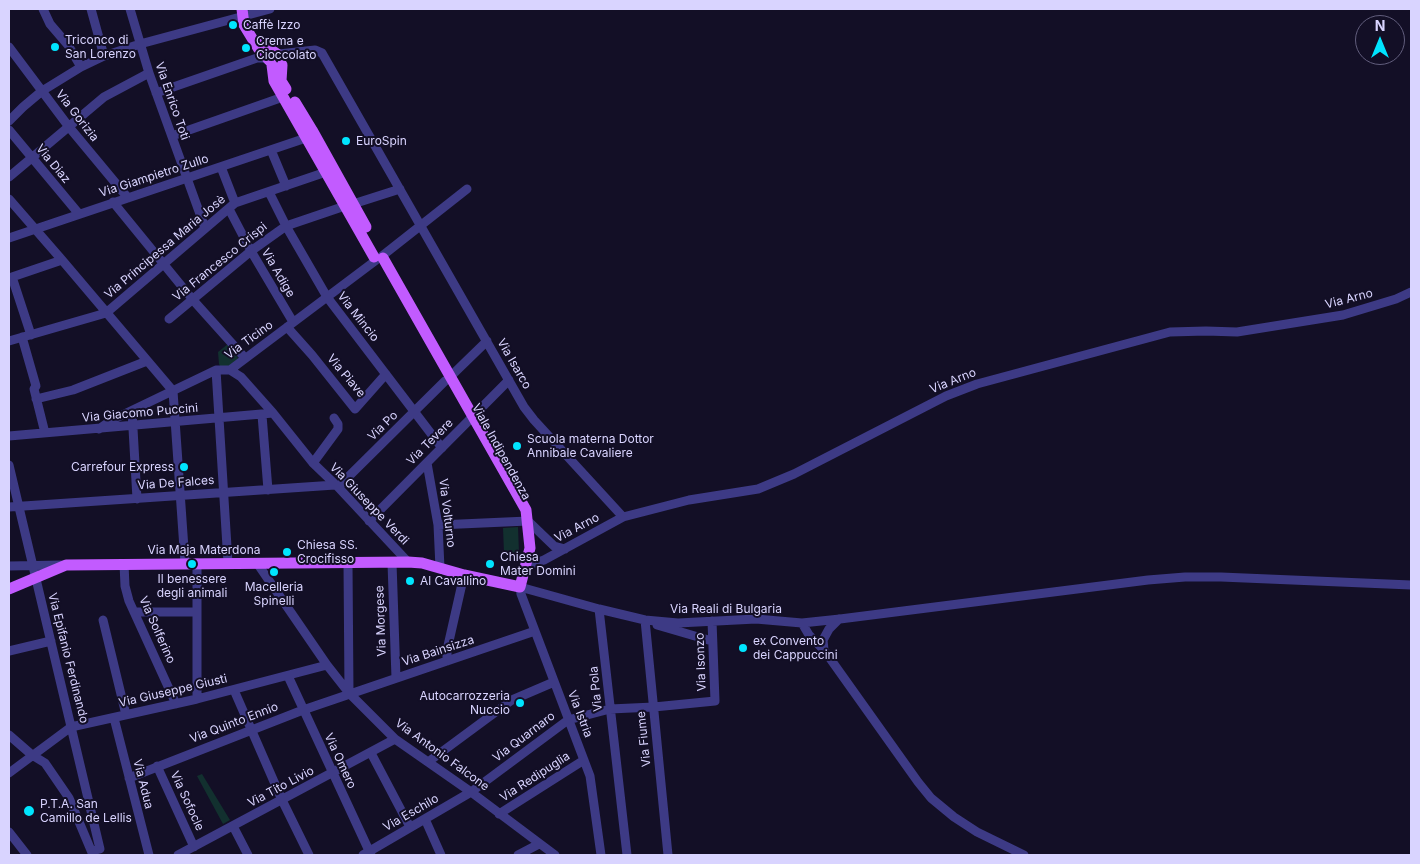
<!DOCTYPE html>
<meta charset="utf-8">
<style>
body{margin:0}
#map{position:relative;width:1420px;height:864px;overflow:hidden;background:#130f26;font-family:Inter,sans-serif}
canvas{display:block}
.frame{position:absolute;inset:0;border:10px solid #d9d4ff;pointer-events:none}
.north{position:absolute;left:1355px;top:15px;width:50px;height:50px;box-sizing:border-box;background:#130f26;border:1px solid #625e7d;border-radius:50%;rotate:0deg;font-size:14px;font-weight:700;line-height:20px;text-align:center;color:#d9d4ff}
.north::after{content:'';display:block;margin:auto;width:18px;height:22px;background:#00e5ff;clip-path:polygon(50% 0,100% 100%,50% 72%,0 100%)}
</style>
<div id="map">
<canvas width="1420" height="864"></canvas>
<div class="frame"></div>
<div class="north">N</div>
</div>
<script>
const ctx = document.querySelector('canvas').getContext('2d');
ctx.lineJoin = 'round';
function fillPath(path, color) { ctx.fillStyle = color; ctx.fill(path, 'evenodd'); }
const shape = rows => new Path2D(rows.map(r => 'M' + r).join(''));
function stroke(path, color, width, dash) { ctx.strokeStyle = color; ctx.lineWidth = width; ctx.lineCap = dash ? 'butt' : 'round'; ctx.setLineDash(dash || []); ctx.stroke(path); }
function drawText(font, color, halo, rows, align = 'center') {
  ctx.font = font + ' Inter,sans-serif'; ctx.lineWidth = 4; ctx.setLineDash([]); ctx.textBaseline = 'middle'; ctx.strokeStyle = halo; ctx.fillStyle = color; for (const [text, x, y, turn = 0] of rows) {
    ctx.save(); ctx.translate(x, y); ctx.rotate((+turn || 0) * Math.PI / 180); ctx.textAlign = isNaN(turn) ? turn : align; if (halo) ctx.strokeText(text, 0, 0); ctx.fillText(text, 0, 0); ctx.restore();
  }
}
const green = shape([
 [228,344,238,358,237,361,231,366,220,366,219,364,218,352],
 [518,527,519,553,504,553,503,528],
 [202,774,230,820,223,824,197,776]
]);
const minor = shape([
 [43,9,50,24,68,45,81,67],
 [91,9,104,56],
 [130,9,149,73,205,228],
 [9,47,69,127,128,198],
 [279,54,315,50,322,53,524,407,534,420,623,517],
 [156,93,257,58,264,58,269,61],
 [9,121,23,107,42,91,81,67,104,56,140,44,270,9],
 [9,130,79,214],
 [172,136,283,97],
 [271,150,286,186],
 [221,167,235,203],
 [9,177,104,97,149,73],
 [269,192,286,226,327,297,442,448],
 [9,199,62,260,173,391],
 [113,202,193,300,245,358],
 [353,204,400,189],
 [229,209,251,251,293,322],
 [9,238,306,138],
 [382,256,467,189],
 [169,319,251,251,286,226,345,206],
 [287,327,312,355,355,409,386,374],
 [31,335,12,277,62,260],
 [22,337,36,386,34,389,45,433],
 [9,341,106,313,235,203,326,172],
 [216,370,228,563],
 [230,370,241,377,273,413,313,463,338,487,408,562],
 [451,376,487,341],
 [173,391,185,563],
 [36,399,73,390,147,361],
 [132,411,137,499],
 [262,415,268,490],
 [99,429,112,420,216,370,230,370,375,261],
 [9,436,273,413],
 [313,463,338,429,338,424,334,418],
 [427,463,438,525,440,568],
 [9,465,100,849,92,851],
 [338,487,445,381],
 [9,507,335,485],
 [369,521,509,380],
 [438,525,528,521,554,546,565,549],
 [197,563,197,699],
 [257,563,327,665,349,693,395,739,471,792,555,855],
 [392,563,396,678],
 [124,564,125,586,129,601,176,704],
 [348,564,349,693],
 [9,566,61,565],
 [526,566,544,560,623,517,689,500,758,489,794,474,946,396,977,384,1170,332,1206,331,1237,332,1343,315,1396,299,1411,292],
 [599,609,627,855],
 [134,612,197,612],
 [103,620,126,715],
 [645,620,668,855],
 [802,623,809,635,824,650,918,782,931,798,954,817,977,832,1024,855],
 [657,625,712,641],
 [824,650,823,640,829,629,839,619],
 [9,651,51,641],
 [447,661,447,650,464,575],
 [288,676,371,855],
 [234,690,282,800,309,855],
 [114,718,149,855],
 [9,735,32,755,45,763,69,798,93,855],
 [371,753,410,827],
 [428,762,512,700,554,682],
 [157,766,194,847],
 [9,773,71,727,197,699,327,665],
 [129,778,303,710,535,631],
 [499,814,584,760],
 [425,819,441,855],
 [233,826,248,855],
 [9,832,27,855],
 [178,855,395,739],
 [363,855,471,792,568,720,610,709,654,707,715,701,712,621],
 [518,855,539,844],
 [601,855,590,776,521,594,520,587,599,609,645,620,678,623,756,619,802,623,840,619,1148,580,1185,577,1221,577,1411,585]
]);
const major = shape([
 [242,9,244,25,258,48,270,61],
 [260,42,277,54],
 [272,65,274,81,374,257],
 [282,65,281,81,286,89],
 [295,102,312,130,366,227],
 [9,589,66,565,408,562,422,563,464,575,520,587,530,548,526,510,383,258]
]);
const markers = [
 [233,25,5,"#00e5ff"],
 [55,47,5,"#00e5ff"],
 [246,48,5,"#00e5ff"],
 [346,141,5,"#00e5ff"],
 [517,446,5,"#00e5ff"],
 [184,467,5,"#00e5ff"],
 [287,552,5,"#00e5ff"],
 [192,564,5,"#00e5ff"],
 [490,564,5,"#00e5ff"],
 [274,572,5,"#00e5ff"],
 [410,581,5,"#00e5ff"],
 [743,648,5,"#00e5ff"],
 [520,703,5,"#00e5ff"],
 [29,811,6,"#00e5ff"]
];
const poiNames = [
 ["Caffè Izzo",243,25],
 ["Triconco di",65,40],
 ["San Lorenzo",65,54],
 ["Crema e",256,41],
 ["Cioccolato",256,55],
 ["EuroSpin",356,141],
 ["Scuola materna Dottor",527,439],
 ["Annibale Cavaliere",527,453],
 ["Carrefour Express",174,467,"right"],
 ["Chiesa SS.",297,545],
 ["Crocifisso",297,559],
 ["Chiesa",500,557],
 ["Mater Domini",500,571],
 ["Il benessere",192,579,"center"],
 ["degli animali",192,593,"center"],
 ["Al Cavallino",420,581],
 ["Macelleria",274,587,"center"],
 ["Spinelli",274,601,"center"],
 ["ex Convento",753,641],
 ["dei Cappuccini",753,655],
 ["Autocarrozzeria",510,696,"right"],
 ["Nuccio",510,710,"right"],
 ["P.T.A. San",40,804],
 ["Camillo de Lellis",40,818]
];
const streetNames = [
 ["Via Enrico Toti",172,101,71],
 ["Via Gorizia",77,116,52],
 ["Via Diaz",53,164,50],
 ["Via Giampietro Zullo",154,176,-18],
 ["Via Principessa Maria Josè",165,247,-40],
 ["Via Francesco Crispi",220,262,-39],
 ["Via Adige",278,273,60],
 ["Via Arno",1349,299,-14],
 ["Via Mincio",358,317,52],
 ["Via Ticino",249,340,-36],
 ["Via Isarco",514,364,60],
 ["Via Piave",346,376,50],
 ["Via Arno",953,381,-22],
 ["Via Giacomo Puccini",140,413,-5],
 ["Via Po",383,426,-44],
 ["Via Tevere",430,442,-45],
 ["Viale Indipendenza",501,452,61],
 ["Via De Falces",176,483,-4],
 ["Via Giuseppe Verdi",369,504,46],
 ["Via Volturno",447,513,83],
 ["Via Arno",577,528,-28],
 ["Via Maja Materdona",204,550],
 ["Via Reali di Bulgaria",726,609],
 ["Via Morgese",381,621,-92],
 ["Via Solferino",157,630,66],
 ["Via Bainsizza",438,651,-18],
 ["Via Epifanio Ferdinando",68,658,76],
 ["Via Isonzo",701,662,-92],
 ["Via Pola",596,689,-96],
 ["Via Giuseppe Giusti",173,691,-13],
 ["Via Istria",580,714,69],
 ["Via Quinto Ennio",234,723,-21],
 ["Via Quarnaro",524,737,-37],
 ["Via Fiume",644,739,-96],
 ["Via Antonio Falcone",442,755,36],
 ["Via Omero",340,761,65],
 ["Via Redipuglia",535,777,-33],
 ["Via Adua",143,784,76],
 ["Via Tito Livio",281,787,-28],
 ["Via Sofocle",187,801,65],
 ["Via Eschilo",411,813,-30]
];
fillPath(green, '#12302f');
stroke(minor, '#3d3a85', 9);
stroke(major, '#c25bff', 11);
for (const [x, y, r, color] of markers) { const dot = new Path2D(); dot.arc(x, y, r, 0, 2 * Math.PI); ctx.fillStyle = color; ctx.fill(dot); stroke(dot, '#130f26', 2); }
drawText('12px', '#d9d4ff', '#130f26', poiNames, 'left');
drawText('12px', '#d9d4ff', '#130f26', streetNames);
</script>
